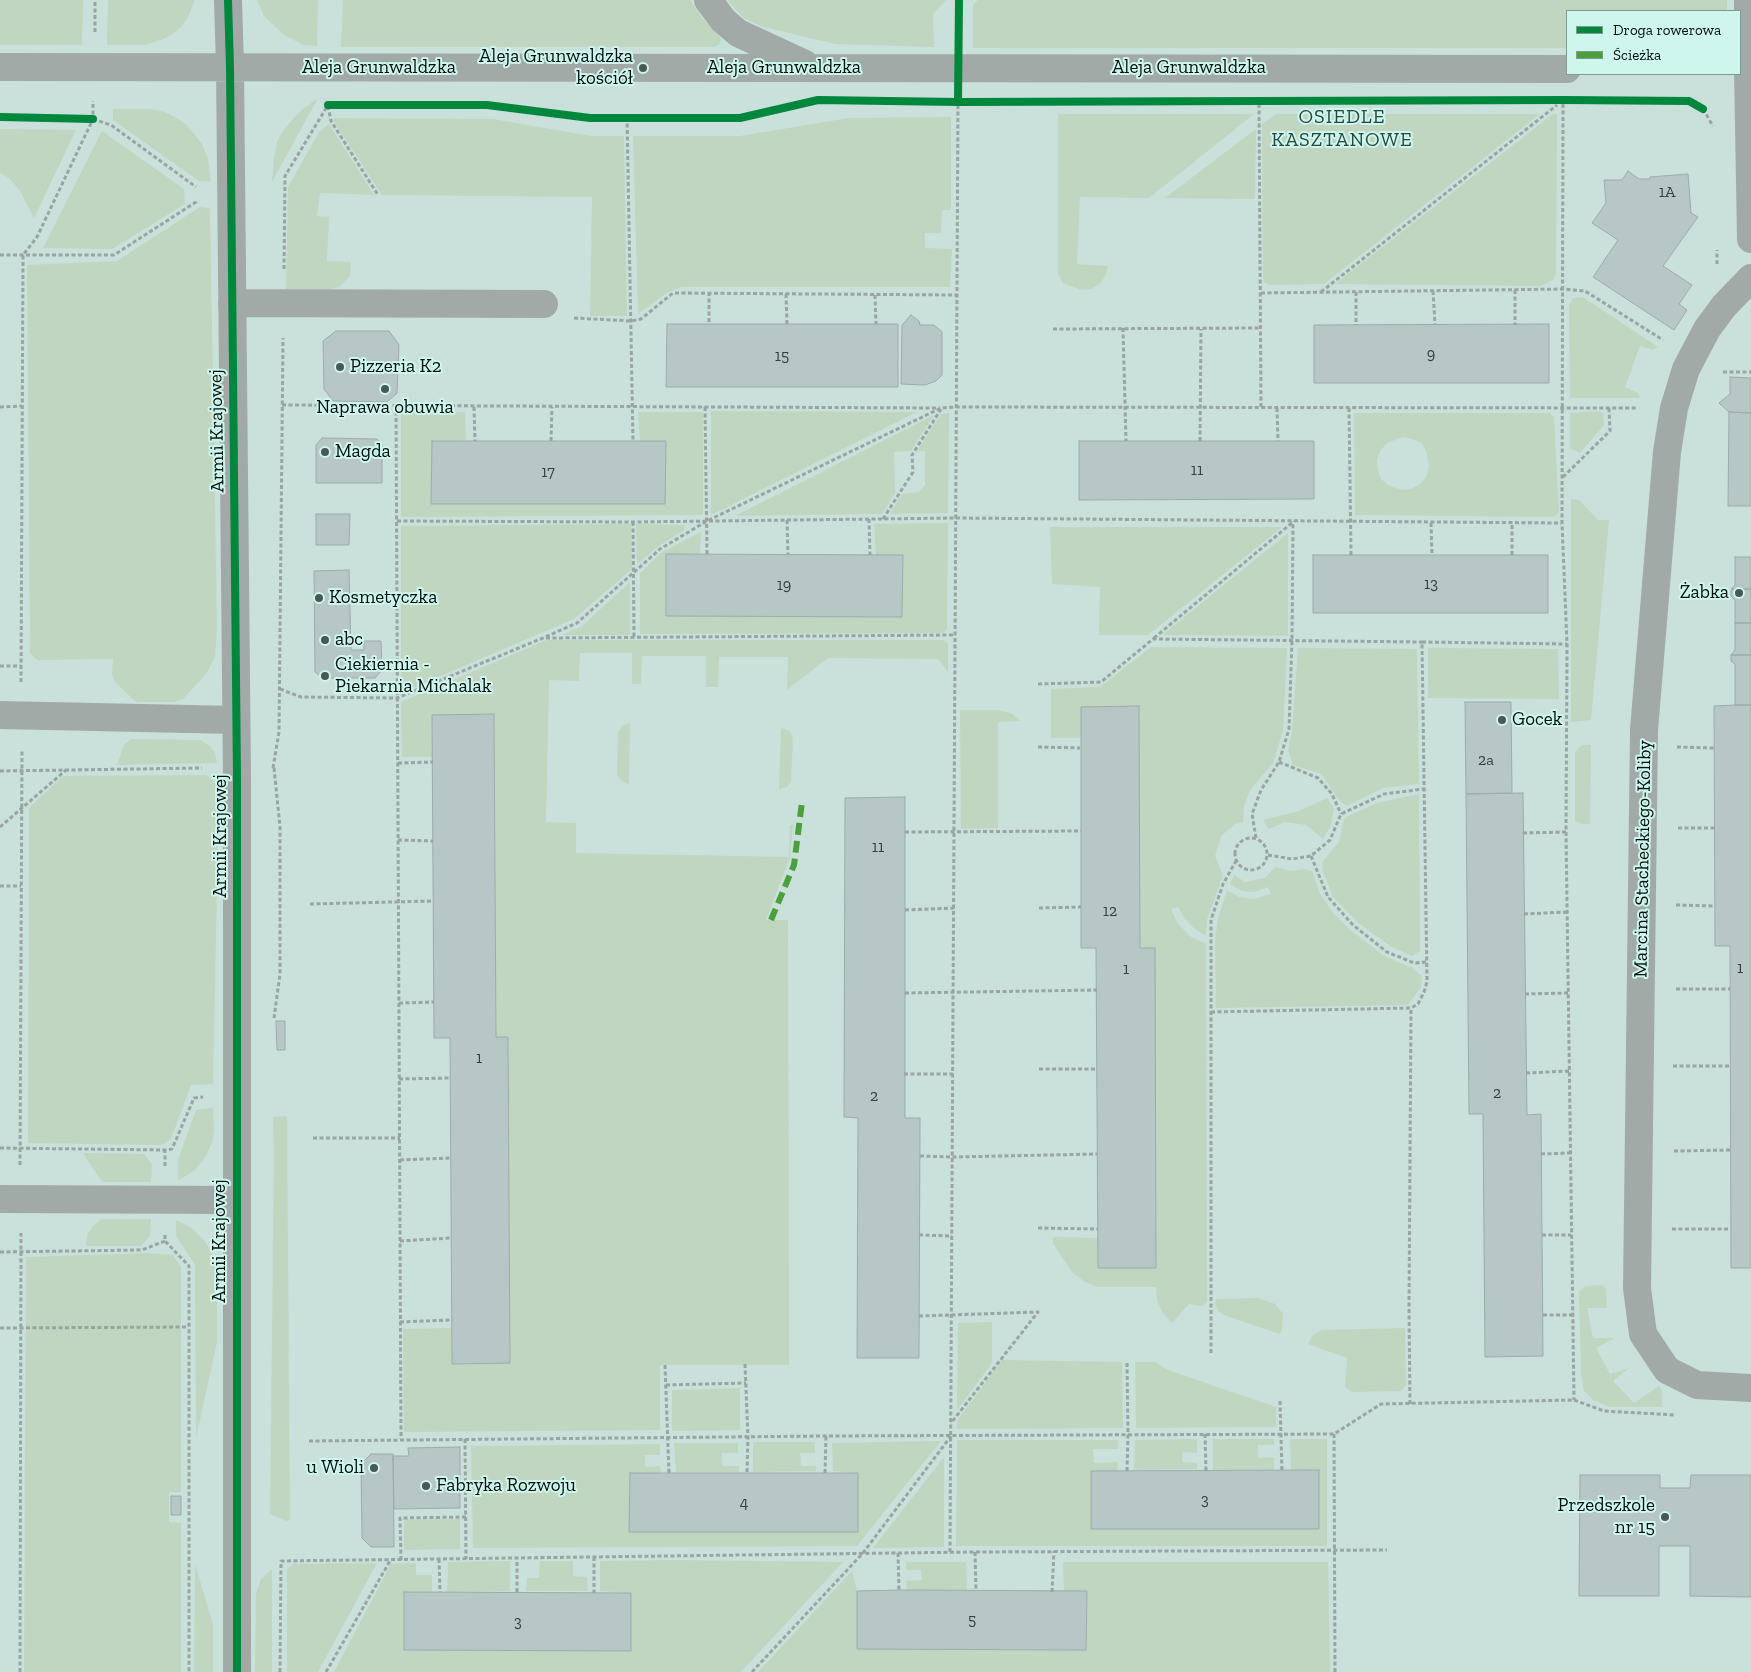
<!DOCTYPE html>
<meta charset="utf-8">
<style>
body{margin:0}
#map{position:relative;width:1751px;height:1672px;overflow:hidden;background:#cae0db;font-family:"Zilla Slab",serif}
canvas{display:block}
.legend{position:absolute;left:1566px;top:10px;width:175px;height:65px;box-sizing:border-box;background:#cef6ed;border:1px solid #7d9a93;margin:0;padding:6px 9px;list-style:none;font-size:15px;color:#030f0c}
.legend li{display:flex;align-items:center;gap:10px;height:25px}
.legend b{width:25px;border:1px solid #7d9a93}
</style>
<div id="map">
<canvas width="1751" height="1672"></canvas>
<ul class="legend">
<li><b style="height:6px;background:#00873e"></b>Droga rowerowa</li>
<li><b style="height:6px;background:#4ba03e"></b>Ścieżka</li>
</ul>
</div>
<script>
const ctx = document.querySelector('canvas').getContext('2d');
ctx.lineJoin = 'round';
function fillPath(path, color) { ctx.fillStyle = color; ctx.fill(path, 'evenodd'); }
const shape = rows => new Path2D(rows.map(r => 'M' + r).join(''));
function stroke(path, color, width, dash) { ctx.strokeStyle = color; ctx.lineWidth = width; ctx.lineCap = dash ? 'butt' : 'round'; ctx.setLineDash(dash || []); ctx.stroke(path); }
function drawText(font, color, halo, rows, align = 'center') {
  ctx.font = font + ' "Zilla Slab",serif'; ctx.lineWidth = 4; ctx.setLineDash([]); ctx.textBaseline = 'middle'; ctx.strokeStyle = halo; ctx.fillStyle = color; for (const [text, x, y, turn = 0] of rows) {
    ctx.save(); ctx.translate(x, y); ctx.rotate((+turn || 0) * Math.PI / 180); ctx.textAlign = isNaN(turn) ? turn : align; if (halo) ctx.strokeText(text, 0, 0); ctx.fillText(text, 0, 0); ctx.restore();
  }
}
const green = shape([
 [0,0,83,0,82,45,0,45],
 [108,0,195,0,189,15,183,25,173,34,163,39,145,45,107,45],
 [257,0,318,0,317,46,303,45,283,34,264,16],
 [343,0,690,0,702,18,719,33,721,40,719,44,715,47,341,47],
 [727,0,946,0,933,14,934,47,835,44,760,26,744,18],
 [978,0,1727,0,1727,11,1567,11,1567,48,973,48,973,5],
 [318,98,272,182,274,158,277,142,283,131,298,113],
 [113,109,148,109,162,111,173,116,186,124,202,144,208,159,211,182,199,181,113,120],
 [1058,114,1254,114,1149,198,1080,197,1077,264,1108,266,1106,274,1101,283,1091,289,1081,290,1063,283,1058,273],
 [1276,114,1540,114,1324,284,1269,285,1264,282,1263,277,1262,124],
 [1553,114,1557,114,1556,274,1553,280,1541,286,1335,284],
 [951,117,951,210,942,210,941,233,925,233,925,248,952,249,950,287,682,287,668,292,638,314,633,136,740,136,849,118],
 [335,118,493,119,591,136,624,136,627,316,590,316,592,197,382,195,333,120],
 [329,124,374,195,320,193,317,216,329,217,327,261,351,262,350,276,339,287,317,292,286,290,288,187,319,132],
 [0,129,76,130,34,218,20,191,9,178,0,173],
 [1256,129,1255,199,1165,198],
 [102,131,184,189,185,204,112,249,43,248],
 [200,207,210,208,217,629,215,657,207,673,183,699,175,702,136,702,115,682,112,674,113,659,37,660,30,653,27,265,117,261],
 [1583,297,1658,347,1653,350,1640,346,1625,387,1638,393,1640,398,1570,398,1569,305,1573,298],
 [401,411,465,412,466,440,432,441,431,503,665,504,666,441,640,441,638,412,703,412,703,515,401,517],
 [711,411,917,412,711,515],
 [1599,411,1603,413,1604,425,1580,453,1570,448,1570,413],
 [949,413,948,513,890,514,902,494,919,492,925,485,925,451,917,451,941,414],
 [1354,413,1550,413,1554,417,1559,513,1554,517,1355,515],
 [1403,437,1412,439,1421,443,1426,451,1429,467,1426,477,1420,484,1411,489,1402,490,1388,485,1381,479,1378,470,1377,460,1380,451,1387,443],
 [934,415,911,451,894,452,895,493,882,514,735,516],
 [1571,499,1579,500,1598,520,1609,520,1591,720,1571,722],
 [948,523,947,629,943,633,640,634,640,573,662,552,701,532,700,554,666,554,666,616,902,617,903,555,876,555,874,524],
 [631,524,632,569,574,619,401,693,401,526],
 [636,524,685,525,684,530,659,546,637,564],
 [1050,527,1282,527,1148,635,1099,635,1100,587,1052,584],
 [1288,533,1288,636,1162,635],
 [630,582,630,635,561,635,581,627],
 [547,640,944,640,948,644,948,672,938,659,828,658,787,690,788,657,719,657,718,687,706,687,706,656,642,656,641,684,632,684,632,653,580,653,579,681,549,680,546,822,576,823,576,853,789,857,790,825,793,825,790,857,766,920,788,920,789,1365,660,1365,660,1430,404,1432,403,1329,452,1328,452,1364,510,1362,508,1038,496,1037,494,715,432,715,433,757,402,757,401,702],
 [1151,647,1287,648,1283,731,1273,763,1250,790,1244,806,1243,822,1235,824,1221,836,1215,856,1223,875,1207,920,1206,936,1195,929,1185,919,1178,907,1171,909,1178,924,1191,937,1206,944,1207,1302,1202,1306,1189,1304,1172,1323,1162,1312,1157,1300,1156,1287,1098,1287,1085,1282,1073,1273,1053,1244,1053,1237,1098,1238,1098,1268,1155,1268,1140,948,1139,707,1081,707,1081,738,1051,738,1051,689,1100,687],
 [1298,648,1417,649,1419,784,1383,788,1347,806,1339,800,1321,774,1293,765,1288,750,1292,731],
 [1428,648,1558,649,1559,699,1428,698],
 [960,710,998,710,1013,714,1020,721,998,722,998,828,961,829],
 [630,723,629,785,622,781,617,775,618,732,622,726],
 [781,728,789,731,793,737,791,781,787,787,779,789],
 [131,739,201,740,210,746,215,753,217,763,117,765,124,745],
 [1582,745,1591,745,1590,824,1582,824,1575,821,1575,752],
 [207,775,219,786,213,1084,191,1085,171,1139,162,1145,28,1143,29,808,63,776],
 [1419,794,1420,951,1412,956,1390,946,1357,922,1333,897,1322,869,1323,861,1339,842,1343,822,1346,817,1377,803],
 [1327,798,1334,809,1331,825,1323,839,1306,825,1285,822,1269,829,1263,820,1299,811],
 [1275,867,1290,871,1305,869,1312,871,1320,894,1334,914,1353,932,1384,956,1413,968,1422,977,1421,987,1408,1005,1216,1008,1215,940,1218,919,1227,890,1239,897,1254,899,1271,894,1268,887,1254,892,1242,891,1230,884,1234,875,1245,882,1265,878],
 [213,1108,214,1131,212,1143,206,1156,195,1170,178,1181,178,1160,196,1110],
 [287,1116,290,1519,287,1521,270,1514,274,1154,273,1117],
 [83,1153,144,1154,152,1164,151,1182,102,1182],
 [102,1219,151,1219,150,1236,141,1246,86,1246,87,1235,93,1226],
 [176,1220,190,1227,204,1240,210,1250,217,1268,217,1342,196,1438,195,1265,176,1236],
 [148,1253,173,1255,181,1267,181,1492,169,1492,169,1522,181,1523,181,1672,24,1672,26,1257],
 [1602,1285,1606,1289,1607,1308,1587,1308,1593,1338,1615,1338,1596,1348,1610,1374,1629,1368,1613,1381,1634,1403,1659,1386,1662,1391,1662,1407,1610,1407,1593,1400,1584,1391,1581,1373,1579,1292,1585,1286],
 [1257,1298,1275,1304,1283,1314,1282,1330,1279,1334,1224,1315,1218,1311,1215,1304,1216,1299],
 [992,1322,992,1360,990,1366,957,1410,958,1323],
 [1405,1328,1406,1385,1401,1391,1352,1392,1345,1387,1347,1358,1308,1344,1312,1336,1322,1330],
 [1002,1360,1122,1362,1123,1428,957,1429,957,1421],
 [1135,1362,1155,1362,1168,1370,1276,1407,1276,1427,1136,1428],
 [740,1388,740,1430,672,1431,672,1390],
 [1197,1439,1197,1453,1183,1452,1182,1462,1197,1463,1197,1469,1134,1470,1135,1440],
 [1213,1439,1274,1439,1274,1445,1258,1445,1258,1458,1274,1457,1274,1470,1213,1470],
 [1290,1439,1327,1439,1327,1546,956,1546,957,1440,1118,1440,1118,1449,1093,1449,1094,1463,1118,1462,1117,1471,1091,1471,1091,1529,1291,1470],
 [941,1441,857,1546,473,1548,471,1446,660,1444,660,1455,645,1455,645,1467,660,1466,661,1473,630,1474,629,1531,858,1473,833,1471,832,1443],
 [753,1442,815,1442,815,1453,800,1453,801,1466,816,1466,816,1471,753,1472],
 [674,1443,738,1443,738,1453,722,1453,722,1466,739,1466,739,1472,676,1472],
 [944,1457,944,1547,873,1548],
 [460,1519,460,1549,404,1550,404,1520],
 [673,1560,843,1562,741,1672,334,1672,391,1564,416,1563,416,1575,432,1575,432,1592,404,1593,404,1650,610,1651,631,1651,631,1593,600,1591,600,1561],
 [510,1561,510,1591,447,1592,448,1562],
 [540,1561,573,1561,573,1576,587,1577,588,1591,526,1591,527,1578,539,1578],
 [906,1562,966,1562,967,1591,907,1591,906,1581,922,1580,921,1570,906,1570],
 [1063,1562,1328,1562,1330,1672,758,1672,852,1571,857,1591,857,1649,1086,1650,1087,1592,1064,1591],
 [377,1563,318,1672,287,1672,287,1569,293,1564],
 [195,1564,213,1624,213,1672,194,1672],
 [272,1569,272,1672,255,1672,256,1593,261,1579]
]);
const building = shape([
 [1628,171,1639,179,1650,179,1650,177,1688,174,1691,213,1698,217,1663,266,1692,285,1679,304,1687,310,1674,330,1593,277,1618,240,1592,223,1606,203,1604,180,1622,180,1628,171],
 [911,315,919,321,920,325,934,325,942,332,942,375,936,381,925,385,901,384,902,325,911,315],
 [667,324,898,324,898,387,666,387,667,324],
 [1549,324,1549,383,1314,383,1314,325,1549,324],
 [336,331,389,331,399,345,397,393,387,402,333,401,324,389,323,341,336,331],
 [1730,377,1751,378,1751,413,1729,412,1719,403,1730,394,1730,377],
 [1729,412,1751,413,1751,506,1728,506,1729,412],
 [322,438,377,439,382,445,382,483,316,483,316,445,322,438],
 [432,441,666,441,665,504,431,504,432,441],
 [1079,441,1314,441,1314,499,1079,500,1079,441],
 [316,514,350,514,349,545,316,545,316,514],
 [666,554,903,555,902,617,666,616,666,554],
 [1313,555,1548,555,1548,613,1313,613,1313,555],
 [1735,557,1751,557,1751,589,1731,589,1735,585,1735,557],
 [349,570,351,650,364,650,364,641,381,641,382,670,375,678,323,678,315,672,314,571,349,570],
 [1735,589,1751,589,1751,623,1735,623,1735,600,1731,596,1731,590,1735,589],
 [1735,623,1751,623,1751,655,1731,655,1735,650,1735,623],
 [1731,655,1751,655,1751,705,1735,705,1735,664,1731,661,1731,655],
 [1465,702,1511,702,1512,793,1466,794,1465,702],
 [1735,705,1751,705,1751,1268,1731,1268,1730,946,1715,946,1714,706,1735,705],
 [1139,706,1140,948,1155,948,1156,1268,1098,1268,1096,948,1081,948,1081,707,1139,706],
 [494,714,496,1037,508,1037,510,1363,452,1364,450,1038,434,1038,432,715,494,714],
 [1523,793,1527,1115,1541,1114,1543,1356,1485,1357,1483,1114,1469,1114,1466,794,1523,793],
 [905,797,905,1118,920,1118,919,1358,857,1358,858,1118,844,1117,845,798,905,797],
 [276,1021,285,1021,285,1050,277,1050,276,1021],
 [460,1447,460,1508,394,1509,393,1456,409,1456,408,1448,460,1447],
 [371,1454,393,1454,394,1547,371,1547,362,1538,361,1464,371,1454],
 [1319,1470,1319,1529,1091,1529,1091,1471,1319,1470],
 [630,1473,858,1473,858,1532,629,1532,630,1473],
 [1580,1475,1660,1475,1660,1488,1690,1488,1691,1475,1751,1475,1751,1597,1690,1596,1690,1546,1659,1546,1659,1596,1579,1596,1580,1475],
 [171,1496,181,1496,181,1515,171,1515,171,1496],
 [899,1590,1087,1591,1086,1650,857,1649,857,1591,899,1590],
 [404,1592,631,1593,631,1651,404,1650,404,1592]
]);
const path = shape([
 [95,32,95,0],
 [1259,104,1261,408],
 [1563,104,1562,523,1567,644,1566,832,1574,1400],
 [328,106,331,121,378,195],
 [1703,109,1713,126],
 [627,117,633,441],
 [93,119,111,125,196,187],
 [0,255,114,255,196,202,196,201],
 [1717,264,1717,250],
 [284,269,285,176,328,105],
 [1515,290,1515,325],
 [1433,291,1435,324],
 [709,292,709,324],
 [1321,292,1557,105],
 [1356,292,1356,325],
 [1261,293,1563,289,1585,291,1663,340],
 [786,294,787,324],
 [875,295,876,324],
 [574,318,632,321,641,319,673,293,956,295],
 [1123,328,1126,441],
 [1053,329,1261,328],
 [1723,372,1751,372],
 [282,405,940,408],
 [396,405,401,1439],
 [0,407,22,406],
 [474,407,475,441],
 [705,407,707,554],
 [1277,408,1278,441],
 [1349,408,1351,555],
 [551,441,552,407],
 [1200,441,1201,329],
 [1563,477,1610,431,1609,408],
 [869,519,870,555],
 [883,519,913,472,912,455,941,409],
 [787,520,788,554],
 [397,521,633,522,956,518,1562,523],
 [633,522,634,637],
 [1431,523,1432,555],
 [1512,555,1512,523],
 [546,638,955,635],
 [1154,638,1293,522],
 [0,666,21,666],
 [21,682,23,255,37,237,93,119,93,101],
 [1038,684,1101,682,1153,639,1422,642],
 [280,689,301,697,397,698,543,638,577,623,660,549,707,521,941,408,956,407,1638,408],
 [1038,747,1080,748],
 [1677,747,1714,748],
 [1279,762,1318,778,1332,794,1341,814],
 [398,763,433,762],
 [273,768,279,732,283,338],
 [274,768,280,827,280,974,274,1018],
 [0,771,202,768],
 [0,827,66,770],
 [1678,828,1715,828],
 [905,832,1081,831],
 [1523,833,1566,832],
 '1235 854a16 16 0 1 1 32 0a16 16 0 1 1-32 0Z',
 [1256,838,1252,814,1261,790,1279,762,1289,729,1292,640,1293,521],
 [398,840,433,841],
 [1268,855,1292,859,1311,856,1330,840,1341,814,1384,794,1424,789],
 [1311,856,1328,897,1353,925,1387,952,1414,963,1427,962],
 [0,886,21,886],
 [310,904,433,901],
 [1676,905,1715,906],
 [1039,908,1081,907],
 [905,910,954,908],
 [1524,914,1567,912],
 [1676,989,1730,989],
 [905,993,1097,990],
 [1525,994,1569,993],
 [399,1003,434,1002],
 [1211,1012,1411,1008,1418,1004,1424,992,1427,982,1422,642,1567,644],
 [1673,1066,1730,1066],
 [1039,1069,1097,1069],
 [1526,1073,1569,1071],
 [904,1074,953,1074],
 [399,1079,450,1078],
 [313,1138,400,1138],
 [0,1148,165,1150,172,1149,194,1098,203,1097],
 [1674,1151,1731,1150],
 [1541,1154,1570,1153],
 [920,1156,953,1157,1097,1154],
 [400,1160,450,1158],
 [20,1165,22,751],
 [165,1166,165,1150],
 [1038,1228,1098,1229],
 [1672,1229,1731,1229],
 [165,1235,165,1241,189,1266,189,1672],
 [919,1235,952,1236],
 [1542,1235,1571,1235],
 [400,1241,451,1238],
 [0,1252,142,1250,165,1241],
 [1543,1315,1572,1315],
 [919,1316,1038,1312,951,1423],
 [400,1322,451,1320],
 [0,1328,188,1327],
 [1211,1353,1211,920,1223,884,1236,861],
 [745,1364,748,1437,747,1473],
 [665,1365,669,1473],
 [666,1385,746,1383],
 [1280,1401,1282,1471],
 [1410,1404,1409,1308,1411,1008],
 [1205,1434,1206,1471],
 [1334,1434,1335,1672],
 [465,1439,466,1559],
 [309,1441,826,1436,1334,1434,1381,1404,1574,1400,1604,1411,1675,1415],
 [1127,1471,1128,1435,1127,1362],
 [825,1473,826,1436],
 [950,1552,958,103],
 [975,1552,976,1591],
 [898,1553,899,1590],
 [594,1557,594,1593],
 [439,1559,440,1592],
 [401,1560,400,1518,466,1517],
 [517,1592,517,1558],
 [1052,1592,1054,1551],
 [20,1672,21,1233],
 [280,1672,281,1561,975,1552,1387,1550],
 [326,1672,390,1561],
 [752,1672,863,1553,951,1436]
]);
const minor = shape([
 [228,0,230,67,237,779,237,1672],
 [708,0,723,20,738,33,805,64],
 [1748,0,1748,68,1751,239],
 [0,67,1567,69],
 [1751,278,1724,306,1707,329,1686,369,1674,408,1667,452,1644,730,1637,1288,1643,1334,1667,1370,1697,1385,1751,1388],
 [232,303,544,304],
 [0,715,236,720],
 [0,1199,236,1200]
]);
const quiet = shape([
 [771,920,794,865,802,802]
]);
const cycleway = shape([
 [228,0,230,67,237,779,237,1672],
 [958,102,959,0],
 [328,105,487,105,590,118,740,118,818,100,958,102,1563,100,1689,101,1703,109],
 [0,117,93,119]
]);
const markers = [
 [643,68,5,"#495854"],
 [340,367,5,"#495854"],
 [385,389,5,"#495854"],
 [325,452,5,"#495854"],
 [1739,593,5,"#495854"],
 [319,598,5,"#495854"],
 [325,640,5,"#495854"],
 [325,676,5,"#495854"],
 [1502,720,5,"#495854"],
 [374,1468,5,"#495854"],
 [426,1486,5,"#495854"],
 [1665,1517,5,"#495854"]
];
const numberNames = [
 ["1A",1667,192],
 ["9",1431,354],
 ["15",782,356],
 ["11",1197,470],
 ["17",548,472],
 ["13",1431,584],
 ["19",784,585],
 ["2a",1486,760],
 ["11",878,847],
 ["12",1110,911],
 ["1",1740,968],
 ["1",1126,969],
 ["1",479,1058],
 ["2",1497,1093],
 ["2",874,1096],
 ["3",1205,1500],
 ["4",744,1503],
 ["5",972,1620],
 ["3",518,1622]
];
const poiNames = [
 ["Aleja Grunwaldzka",633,57,"right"],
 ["kościół",633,79,"right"],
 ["Pizzeria K2",350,367],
 ["Naprawa obuwia",385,408,"center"],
 ["Magda",335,452],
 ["Żabka",1729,593,"right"],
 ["Kosmetyczka",329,598],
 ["abc",335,640],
 ["Ciekiernia -",335,665],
 ["Piekarnia Michalak",335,687],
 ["Gocek",1512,720],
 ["u Wioli",364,1468,"right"],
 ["Fabryka Rozwoju",436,1486],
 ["Przedszkole",1655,1506,"right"],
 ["nr 15",1655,1528,"right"]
];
const streetNames = [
 ["Aleja Grunwaldzka",379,68],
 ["Aleja Grunwaldzka",784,68],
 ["Aleja Grunwaldzka",1189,68],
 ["Armii Krajowej",217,431,-91],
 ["Armii Krajowej",221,836,-90],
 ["Marcina Stacheckiego-Koliby",1643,859,-89],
 ["Armii Krajowej",220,1241,-90]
];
const neighbourhoodNames = [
 ["OSIEDLE",1342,117],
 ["KASZTANOWE",1342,140]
];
fillPath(green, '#c0d6c1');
fillPath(building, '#b6c7c6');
stroke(building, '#9bacaa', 1);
stroke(path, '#99a5a1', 3, [4, 2.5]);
stroke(minor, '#a1aaa6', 28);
stroke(quiet, '#4ba03e', 6, [12, 6]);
stroke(cycleway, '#00873e', 8);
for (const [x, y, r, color] of markers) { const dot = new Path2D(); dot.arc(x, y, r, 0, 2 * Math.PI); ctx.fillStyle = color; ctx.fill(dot); stroke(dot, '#cef6ed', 2); }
drawText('16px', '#32403e', null, numberNames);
drawText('19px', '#030f0c', '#cef6ed', poiNames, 'left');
drawText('19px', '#030f0c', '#cef6ed', streetNames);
ctx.letterSpacing = '1px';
drawText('20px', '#244741', '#cef6ed', neighbourhoodNames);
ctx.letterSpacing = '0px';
</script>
